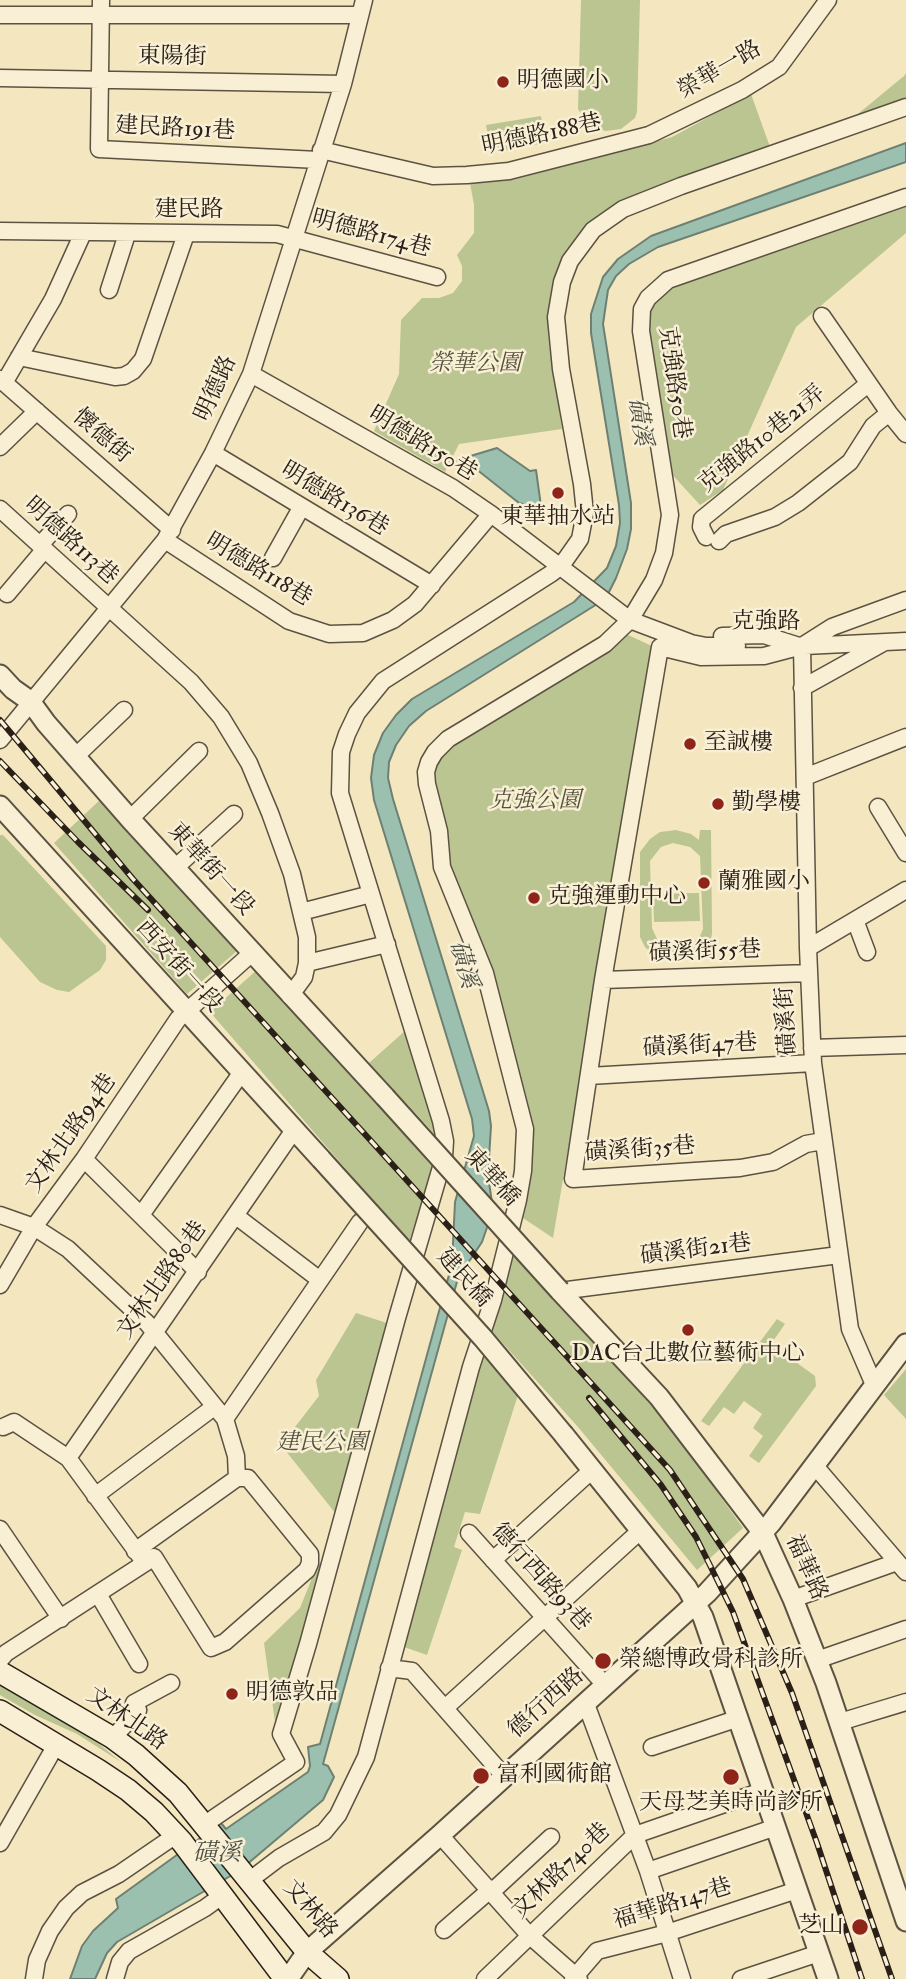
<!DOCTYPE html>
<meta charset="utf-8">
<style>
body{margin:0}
canvas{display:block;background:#f4e7bf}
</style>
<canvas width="906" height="1979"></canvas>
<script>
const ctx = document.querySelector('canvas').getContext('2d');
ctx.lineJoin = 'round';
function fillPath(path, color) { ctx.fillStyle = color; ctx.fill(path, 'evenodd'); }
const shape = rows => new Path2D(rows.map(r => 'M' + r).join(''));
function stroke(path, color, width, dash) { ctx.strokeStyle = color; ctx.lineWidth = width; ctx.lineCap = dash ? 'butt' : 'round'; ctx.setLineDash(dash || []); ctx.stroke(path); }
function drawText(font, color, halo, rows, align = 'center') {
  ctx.font = font + ' "IM FELL Double Pica","Noto Serif TC",serif'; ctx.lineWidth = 5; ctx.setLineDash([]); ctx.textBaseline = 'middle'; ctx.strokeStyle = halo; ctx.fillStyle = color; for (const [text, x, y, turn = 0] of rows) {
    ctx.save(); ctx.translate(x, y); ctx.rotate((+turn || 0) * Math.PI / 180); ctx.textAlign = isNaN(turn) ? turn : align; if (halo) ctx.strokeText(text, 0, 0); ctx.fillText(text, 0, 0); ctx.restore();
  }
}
const green = shape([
 [581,0,640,0,637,112,635,118,621,129,606,131,597,129,585,120,578,109],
 [906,73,906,100,853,118,904,76],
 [751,94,770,147,618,203,586,228,562,262,551,299,548,322,549,344,562,429,459,444,445,472,374,431,399,374,401,320,422,298,439,298,453,293,462,281,462,266,457,255,474,233,474,205,470,183,516,179,672,137],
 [541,116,545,143,491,153,486,125],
 [906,202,906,233,796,327,723,490,700,505,668,470,646,324,648,309,671,286],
 [624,633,654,647,553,1238,520,1216,532,1135,448,867,448,830,433,776,435,761,441,751],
 [101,799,237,951,187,994,54,843],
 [676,830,691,834,699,840,700,830,711,830,712,934,710,943,696,955,682,960,668,960,654,955,645,947,640,937,640,852,650,839,660,832],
 [673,843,690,847,700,856,703,929,700,936,688,947,679,949,668,947,658,941,652,928,650,861,661,847],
 [0,835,3,835,106,946,106,960,100,970,69,992,57,990,40,982,0,937],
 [699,893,700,921,654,922,653,894],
 [259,968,433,1168,409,1242,210,1012],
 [406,1030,442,1142,369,1063],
 [511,1252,633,1375,743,1528,697,1570,578,1427,489,1328],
 [356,1313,390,1324,336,1514,281,1445,319,1396,316,1380],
 [777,1319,785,1324,771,1344,815,1376,816,1386,759,1463,749,1456,763,1436,753,1428,762,1414,744,1401,734,1414,724,1407,709,1426,701,1421],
 [484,1353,518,1395,480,1514,465,1512,454,1547,462,1550,427,1655,404,1647],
 [906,1369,906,1419,884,1395],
 [318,1563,323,1566,276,1729,264,1643,300,1608],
 [0,1679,98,1743,121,1762,77,1734,35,1715,0,1695]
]);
const water = shape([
 [906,143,906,162,658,247,629,264,616,276,608,290,603,324,631,503,631,529,627,549,616,578,607,596,594,606,426,711,409,726,396,745,389,762,388,778,393,799,489,1111,491,1126,488,1175,493,1210,482,1242,458,1278,323,1764,328,1766,334,1777,323,1800,239,1871,117,1942,107,1953,95,1979,70,1979,82,1946,93,1931,118,1908,116,1899,221,1823,226,1829,308,1772,310,1766,308,1747,320,1744,452,1264,455,1202,474,1136,472,1119,374,800,371,778,374,755,383,733,396,715,412,699,574,602,607,568,616,546,620,523,619,505,591,333,591,314,603,277,618,259,651,236,906,143],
 [497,448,530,471,536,470,541,506,530,506,519,503,466,461,454,461,497,448]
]);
const minor = shape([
 [101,0,99,149,318,160],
 [0,15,360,15],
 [0,78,343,84],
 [321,150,433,176,467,175,509,171,649,135,742,90,779,67,828,0],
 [0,231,277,234,437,277],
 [109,290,127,234],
 [822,316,889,413,906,434],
 [19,357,115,377,124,376,133,371,143,359,186,234],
 [251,374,453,488,491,514,630,620,691,643,706,646,737,646],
 [0,379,172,530],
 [4,383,53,299,83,233],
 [0,447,37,411],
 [213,453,432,585],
 [0,509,191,682,221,717,249,763,270,813,292,874,307,937,307,963,304,977,290,996],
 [706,537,701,527,702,519,868,384],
 [165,540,289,621,329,634,363,633,393,620,415,604,491,514],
 [719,541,726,534,775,517,798,503,850,462,873,426,889,413],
 [41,544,68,514],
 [273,558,301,508],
 [7,594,45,549],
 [722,636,764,635,799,646],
 [802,646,808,948,813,1063,850,1329,875,1387],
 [805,646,906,641],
 [802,688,883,643],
 [0,740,165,540,213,453,251,374,343,84,364,0],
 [75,757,124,710],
 [805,777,906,737],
 [878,807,906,853],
 [130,819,199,751],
 [176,867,234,814],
 [301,912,371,894],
 [855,920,867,952],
 [808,948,906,890],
 [307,963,387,944],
 [603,980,809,973],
 [812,1048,906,1045],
 [589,1076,813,1063],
 [823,1141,806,1144,773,1162,740,1168,573,1179,603,980,660,647,701,657,764,656,802,646,832,627,906,600],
 [84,1159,198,1272],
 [0,1215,34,1227,68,1249,147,1323,225,1419,236,1456,237,1478,135,1551],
 [141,1215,242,1072],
 [236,1216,320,1280],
 [0,1285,34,1227,84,1159,178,1019,252,953],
 [560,1291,839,1255],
 [225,1419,360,1222],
 [68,1458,294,1130],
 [815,1466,906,1572],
 [95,1496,214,1407],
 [0,1529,61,1619],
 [469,1533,605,1685],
 [493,1560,591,1471],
 [145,1563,154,1557,211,1648,225,1642,307,1570,310,1563,310,1554,248,1478,237,1478],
 [98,1594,139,1664],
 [793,1599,897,1562],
 [0,1660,6,1653,145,1563,68,1458,14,1422,3,1427],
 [817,1660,906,1629],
 [389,1668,412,1671,504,1776],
 [586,1704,648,1871,682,1979],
 [445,1708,640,1531],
 [840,1722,906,1702],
 [113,1738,138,1710,134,1703,171,1683],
 [652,1747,739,1718],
 [205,1824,296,1762,281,1734,308,1644,397,1318,444,1157,445,1141,441,1121,340,793,341,752,347,734,357,713,383,681,552,573,561,566,580,539,585,513,582,484,561,369,556,317,562,282,570,261,593,230,623,209,681,186,906,107],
 [440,1835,529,1935,579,1979],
 [0,1843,56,1745],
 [648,1871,776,1827],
 [250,1880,279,1858,324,1832,338,1815,366,1757,471,1367,493,1300,518,1200,523,1171,525,1129,485,973,442,867,439,831,427,784,426,772,429,762,435,752,448,739,605,644,630,620,654,580,664,553,670,515,641,331,642,309,648,298,668,280,906,197],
 [444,1930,490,1890,497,1887,551,1837],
 [34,1979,37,1960,50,1931,66,1908,82,1893,119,1874,176,1835],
 [115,1979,120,1962,129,1951,205,1908,223,1895],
 [485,1979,635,1835,762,1791],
 [573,1979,597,1951,667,1933,797,1890],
 [741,1979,819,1953]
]);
const tertiary = shape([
 [0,675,13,689,30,701,46,723,130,819,385,1097],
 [0,806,321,1159],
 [560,1291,659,1397,763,1533,793,1599,826,1683,906,1921],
 [564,1435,687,1588,703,1617,828,1979],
 [288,1979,307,1952,440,1835,707,1593,771,1523,906,1344]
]);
const secondary = shape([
 [0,1672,113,1738,136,1755,178,1793,307,1952,338,1979],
 [0,1711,98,1770,128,1790,154,1812,182,1842,285,1979]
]);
const rail = shape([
 [0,720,133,879,670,1470,743,1579,792,1693,892,1979],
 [0,761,78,842,148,910],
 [589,1398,661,1485,696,1537,733,1612,817,1843,862,1979]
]);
const tertiaryBridge = shape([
 [385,1097,560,1291],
 [321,1159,483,1338,564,1435]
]);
const markers = [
 [503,82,7,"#8f2418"],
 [558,493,7,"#8f2418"],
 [690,744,7,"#8f2418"],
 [718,804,7,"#8f2418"],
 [704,883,7,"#8f2418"],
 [534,898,7,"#8f2418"],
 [688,1330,7,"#8f2418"],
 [603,1661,9,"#8f2418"],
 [232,1694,7,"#8f2418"],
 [481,1776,9,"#8f2418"],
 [731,1777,9,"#8f2418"],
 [860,1927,9,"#8f2418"]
];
const streetNames = [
 ["東陽街",172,58,1],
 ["榮華一路",720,71,-30],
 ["建民路191巷",175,130,3],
 ["明德路188巷",542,136,-12],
 ["建民路",189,211],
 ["明德路174巷",371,235,15],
 ["克強路50巷",673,383,82],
 ["明德路",217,389,-66],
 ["懷德街",101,437,41],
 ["克強路10巷21弄",763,440,-39],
 ["明德路150巷",422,445,31],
 ["明德路136巷",334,500,31],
 ["明德路113巷",70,542,42],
 ["明德路118巷",258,571,31],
 ["克強路",766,623],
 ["東華街一段",210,870,48],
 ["磺溪街55巷",705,953,-2],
 ["西安街一段",178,967,48],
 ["磺溪街",788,1021,-93],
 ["磺溪街47巷",700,1047,-3],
 ["文林北路94巷",72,1134,-55],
 ["磺溪街35巷",640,1151,-4],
 ["東華橋",491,1178,48],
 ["磺溪街21巷",696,1251,-7],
 ["建民橋",463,1279,48],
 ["文林北路80巷",163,1281,-55],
 ["福華路",805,1568,66],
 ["德行西路93巷",540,1578,48],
 ["德行西路",547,1704,-42],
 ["文林北路",126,1720,35],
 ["文林路740巷",562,1872,-44],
 ["福華路147巷",673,1905,-17],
 ["文林路",309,1910,49]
];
const poiNames = [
 ["明德國小",517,82],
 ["東華抽水站",558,518,"center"],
 ["至誠樓",704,744],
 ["勤學樓",732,804],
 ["蘭雅國小",718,883],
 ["克強運動中心",548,898],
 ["DAC台北數位藝術中心",688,1355,"center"],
 ["榮總博政骨科診所",619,1661],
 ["明德敦品",246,1694],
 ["富利國術館",497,1776],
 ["天母芝美時尚診所",731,1804,"center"],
 ["芝山",844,1927,"right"]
];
const parkNames = [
 ["榮華公園",475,365],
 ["克強公園",535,802],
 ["建民公園",322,1444]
];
const waterNames = [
 ["磺溪",638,422,82],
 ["磺溪",462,965,74],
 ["磺溪",217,1855]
];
fillPath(green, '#bac592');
fillPath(water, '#9cc0af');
stroke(water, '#6e8073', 2);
stroke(minor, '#5c5242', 19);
stroke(tertiary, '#5c5242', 23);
stroke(secondary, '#2a2018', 24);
stroke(minor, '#f8efd5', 16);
stroke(tertiary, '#f8efd5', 19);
stroke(secondary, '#f8efd5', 21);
stroke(rail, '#2a2018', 6);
stroke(rail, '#f8efd5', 3.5, [10]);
stroke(tertiaryBridge, '#5c5242', 23, []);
stroke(tertiaryBridge, '#f8efd5', 19);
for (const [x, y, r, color] of markers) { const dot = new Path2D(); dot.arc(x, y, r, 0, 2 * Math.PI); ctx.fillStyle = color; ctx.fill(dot); stroke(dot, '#f8efd5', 2.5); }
drawText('23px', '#2a2018', '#f8efd5', streetNames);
drawText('23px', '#2a2018', '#f8efd5', poiNames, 'left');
drawText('italic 23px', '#55523d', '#f8efd5', parkNames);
drawText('italic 24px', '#4c5045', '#f8efd5', waterNames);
</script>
